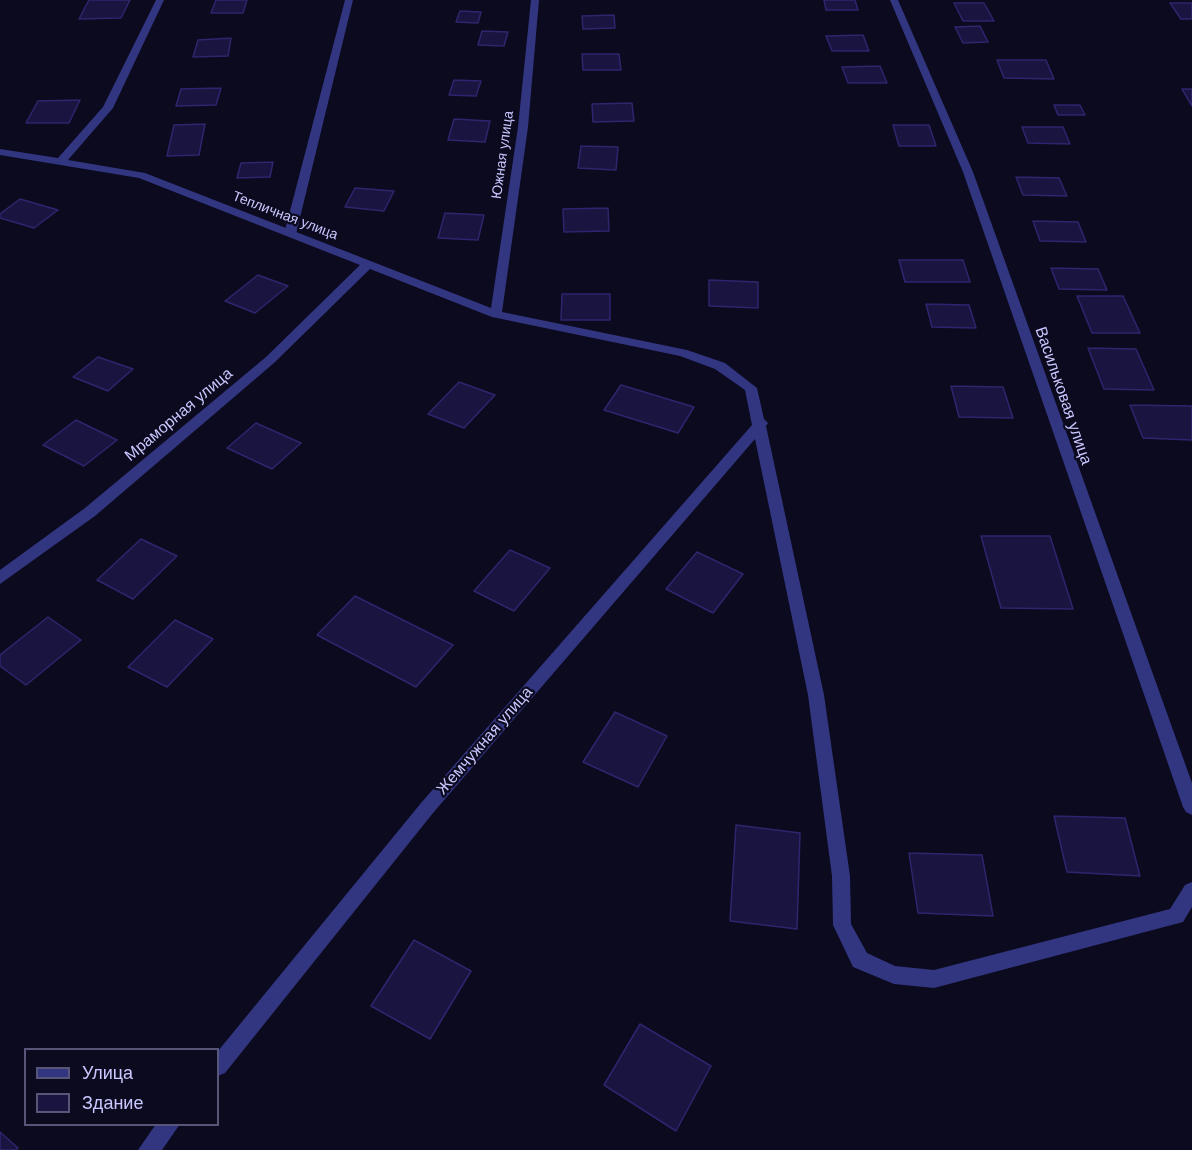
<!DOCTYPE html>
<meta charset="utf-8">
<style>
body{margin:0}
#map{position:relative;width:1192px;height:1150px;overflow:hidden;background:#0c0a1e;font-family:Helvetica,sans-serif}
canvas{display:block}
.legend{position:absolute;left:24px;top:1048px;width:195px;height:78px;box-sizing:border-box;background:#0c0a1e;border:2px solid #585678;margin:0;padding:8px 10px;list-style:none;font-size:18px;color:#c9c7ff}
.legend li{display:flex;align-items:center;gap:12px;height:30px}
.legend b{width:30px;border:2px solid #585678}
</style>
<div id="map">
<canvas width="1192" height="1150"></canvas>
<ul class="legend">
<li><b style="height:8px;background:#323580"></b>Улица</li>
<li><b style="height:16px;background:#1a1540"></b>Здание</li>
</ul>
</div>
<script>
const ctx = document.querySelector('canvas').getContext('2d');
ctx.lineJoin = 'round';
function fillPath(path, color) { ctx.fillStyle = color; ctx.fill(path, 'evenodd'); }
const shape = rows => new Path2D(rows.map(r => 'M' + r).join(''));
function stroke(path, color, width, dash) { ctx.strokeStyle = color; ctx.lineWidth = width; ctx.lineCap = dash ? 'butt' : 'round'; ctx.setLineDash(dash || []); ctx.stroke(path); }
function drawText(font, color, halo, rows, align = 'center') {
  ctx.font = font + ' Helvetica,sans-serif'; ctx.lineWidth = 4.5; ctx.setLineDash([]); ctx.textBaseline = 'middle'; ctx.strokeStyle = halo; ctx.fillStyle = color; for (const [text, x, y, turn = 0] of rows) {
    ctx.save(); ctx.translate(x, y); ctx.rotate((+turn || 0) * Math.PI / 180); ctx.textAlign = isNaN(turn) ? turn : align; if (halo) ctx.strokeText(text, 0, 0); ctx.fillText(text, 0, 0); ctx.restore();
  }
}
const building = shape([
 [89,0,130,0,121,18,79,19,89,0],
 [216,0,247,0,243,13,211,13,216,0],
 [824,0,855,0,858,10,826,10,824,0],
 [954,3,984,3,994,21,963,21,954,3],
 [1170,3,1192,3,1192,19,1181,19,1170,3],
 [460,11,481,12,478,23,456,22,460,11],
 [614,15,615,28,583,29,582,16,614,15],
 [980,26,988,42,963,43,955,27,980,26],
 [482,31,508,32,504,46,478,45,482,31],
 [863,35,869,51,832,51,826,36,863,35],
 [231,38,228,56,193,57,198,40,231,38],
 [582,54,619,54,621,70,583,70,582,54],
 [997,60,1046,60,1054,79,1004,78,997,60],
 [880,66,887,83,848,83,842,67,880,66],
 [454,80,481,81,476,96,449,95,454,80],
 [221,88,216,105,176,106,181,89,221,88],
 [1182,89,1192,89,1192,106,1182,89],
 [80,100,69,123,26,123,38,101,80,100],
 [632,103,634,121,593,122,592,104,632,103],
 [1054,105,1080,105,1085,115,1058,115,1054,105],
 [454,119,490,121,485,142,448,140,454,119],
 [205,124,199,155,167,156,174,125,205,124],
 [893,125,929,125,936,146,899,146,893,125],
 [1022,127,1063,127,1070,144,1028,143,1022,127],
 [581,146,618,147,616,170,578,168,581,146],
 [273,162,270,177,237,178,241,163,273,162],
 [1016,177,1059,178,1067,196,1023,195,1016,177],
 [355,188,394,191,384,211,345,207,355,188],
 [20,199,58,210,34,228,0,218,0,214,20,199],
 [608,208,609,231,564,232,563,209,608,208],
 [445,213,484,215,478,240,438,238,445,213],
 [1033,221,1078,222,1086,242,1040,241,1033,221],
 [899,260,963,260,970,282,905,282,899,260],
 [1051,268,1098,269,1107,290,1059,289,1051,268],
 [258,275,288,286,255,313,225,301,258,275],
 [709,280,758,282,758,308,709,306,709,280],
 [562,294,610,294,610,320,561,320,562,294],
 [1077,296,1123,296,1140,333,1092,333,1077,296],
 [926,304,969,305,976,328,932,327,926,304],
 [1088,348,1136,349,1154,390,1104,389,1088,348],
 [98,357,133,369,108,391,73,377,98,357],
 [459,382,495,395,464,428,428,414,459,382],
 [621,385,694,407,678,433,604,410,621,385],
 [951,386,1003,387,1013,418,959,417,951,386],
 [1130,405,1192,406,1192,440,1143,438,1130,405],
 [76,420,117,440,84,466,43,445,76,420],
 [256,423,301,443,272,469,227,448,256,423],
 [981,536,1050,536,1073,609,1001,608,981,536],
 [141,539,177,556,133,599,97,580,141,539],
 [510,550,550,568,514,611,474,591,510,550],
 [697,552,743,574,713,613,666,589,697,552],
 [355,596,453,645,416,687,317,635,355,596],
 [48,617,81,640,26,685,0,666,0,655,48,617],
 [175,620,213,639,167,687,128,667,175,620],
 [615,712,667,736,638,787,583,762,615,712],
 [1054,816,1125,818,1140,876,1067,872,1054,816],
 [736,825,800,833,797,929,730,921,736,825],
 [909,853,982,855,993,916,918,913,909,853],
 [414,940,471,971,430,1039,371,1006,414,940],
 [640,1024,711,1066,676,1131,604,1085,640,1024],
 [0,1132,18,1148,16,1150,0,1150,0,1132]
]);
const service = shape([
 [345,0,353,0,296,234,290,237,284,234,345,0]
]);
const minor = shape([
 [156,0,164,0,113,108,68,160,145,173,491,308,518,127,531,0,539,0,528,127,502,312,687,350,725,363,757,388,764,419,768,423,766,426,824,695,850,876,851,924,867,953,895,966,934,970,1170,909,1185,885,1192,882,1192,907,1183,922,934,988,894,984,853,967,833,925,832,876,808,695,755,439,433,813,225,1073,218,1076,218,1051,421,803,752,425,745,390,715,369,680,356,492,317,370,269,274,363,95,516,0,584,0,570,85,508,266,357,360,265,139,178,0,155,0,149,58,158,103,107,156,0],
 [890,0,898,0,973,172,1192,783,1192,815,1186,812,1183,807,963,172,890,0],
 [156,1124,180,1124,162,1150,138,1150,156,1124]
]);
const farStreetnames = [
 ["Южная улица",503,155,-82],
 ["Тепличная улица",285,216,21]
];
const streetNames = [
 ["Васильковая улица",1063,396,71],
 ["Мраморная улица",179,415,-40],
 ["Жемчужная улица",485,741,-49]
];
fillPath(building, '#1a1540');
stroke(building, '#2e256e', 1.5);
fillPath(service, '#323580');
fillPath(minor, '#323580');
drawText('14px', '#c9c7ff', '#0c0a1e', farStreetnames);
drawText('16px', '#c9c7ff', '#0c0a1e', streetNames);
</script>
